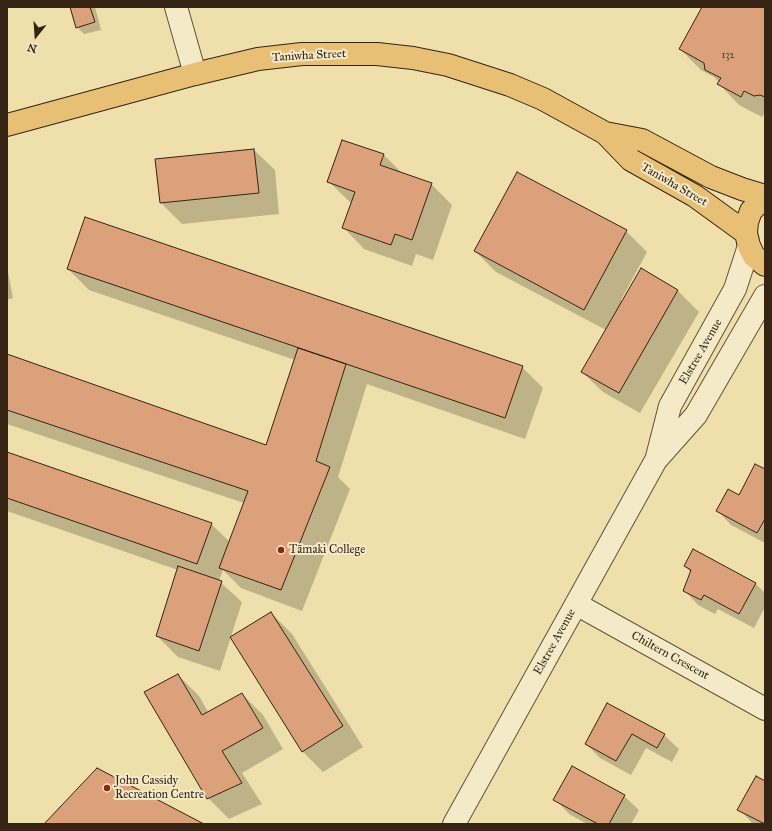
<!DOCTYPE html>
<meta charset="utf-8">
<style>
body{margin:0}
#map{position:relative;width:772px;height:831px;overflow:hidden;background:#eedfab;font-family:"IM FELL Great Primer",serif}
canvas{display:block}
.frame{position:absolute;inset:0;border:8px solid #352314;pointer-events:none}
.north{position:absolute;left:16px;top:16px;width:40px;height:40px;-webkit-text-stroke:3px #f4eac8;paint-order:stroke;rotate:197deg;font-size:11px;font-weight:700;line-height:16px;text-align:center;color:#352314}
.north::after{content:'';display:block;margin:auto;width:14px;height:18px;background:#352314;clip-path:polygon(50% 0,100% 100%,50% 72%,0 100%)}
</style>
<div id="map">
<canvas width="772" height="831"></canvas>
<div class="frame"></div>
<div class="north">N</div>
</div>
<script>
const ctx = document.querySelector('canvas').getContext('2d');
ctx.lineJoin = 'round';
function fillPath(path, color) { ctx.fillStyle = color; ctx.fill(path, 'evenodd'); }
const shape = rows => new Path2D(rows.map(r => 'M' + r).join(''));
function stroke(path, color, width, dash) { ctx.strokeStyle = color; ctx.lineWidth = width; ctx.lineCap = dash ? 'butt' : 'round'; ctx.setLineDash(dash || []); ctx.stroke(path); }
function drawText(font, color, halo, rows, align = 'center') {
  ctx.font = font + ' "IM FELL Great Primer",serif'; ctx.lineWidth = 4; ctx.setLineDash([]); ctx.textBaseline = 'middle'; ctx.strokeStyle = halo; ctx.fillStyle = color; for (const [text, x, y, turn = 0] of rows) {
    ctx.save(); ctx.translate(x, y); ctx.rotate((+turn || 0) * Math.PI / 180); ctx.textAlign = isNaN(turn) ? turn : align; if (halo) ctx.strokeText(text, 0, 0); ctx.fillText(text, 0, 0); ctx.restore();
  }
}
const shadow = shape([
 [71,7,95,7,101,30,84,34,77,27],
 [704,7,765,8,765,112,762,117,739,105,719,84,720,83,714,77,701,70,680,49],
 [254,150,275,170,279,214,182,224,161,203,157,160],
 [384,155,403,174,431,184,452,205,433,260,416,254,412,266,364,249,344,228,352,204,329,182],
 [626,231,647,252,621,300,623,301,641,270,678,291,699,312,640,413,603,392,582,372,606,330,496,272,475,251],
 [7,267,13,298,7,300],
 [68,269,522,367,543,388,525,439,367,384,338,477,350,489,302,611,241,588,223,570,219,581,242,602,220,671,178,657,157,636,178,570,7,511,7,453,211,524,230,542,244,503,7,424,7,355,267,446,295,360,89,290],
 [765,470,765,543,731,525,717,510,739,496],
 [693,551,756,584,765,593,765,607,754,628,718,609,715,614,698,605,684,590,691,573,685,566],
 [271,613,292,634,363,747,323,772,302,751],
 [178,675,199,696,208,712,242,694,263,715,283,749,242,773,262,804,229,819,208,798],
 [608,704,664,735,679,749,672,762,646,748,631,775,600,758,586,744],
 [765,782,765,824,753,824,739,809],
 [624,796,639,810,631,824,587,824,569,814,555,799]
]);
const building = shape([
 [70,7,90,7,95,22,76,28,70,7],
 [702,7,765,7,765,97,760,95,754,96,744,91,741,97,717,84,721,78,705,70,704,63,679,49,702,7],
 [342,140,384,154,380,165,432,183,412,240,395,234,391,245,342,228,355,192,327,182,342,140],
 [254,149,259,193,160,203,155,159,254,149],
 [517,172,627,230,584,310,474,251,517,172],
 [85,217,523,366,505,418,67,269,85,217],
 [641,268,678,290,619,393,581,372,641,268],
 [298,348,346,364,316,461,330,467,281,590,219,568,248,491,7,410,7,354,266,445,298,348],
 [7,452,212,523,197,564,7,498,7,452],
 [755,464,765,469,765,519,757,533,716,511,728,489,739,495,755,464],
 [693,549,756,583,739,614,704,595,701,600,683,591,691,570,684,566,693,549],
 [178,566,222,581,199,651,156,636,178,566],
 [271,612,343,726,302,752,230,637,271,612],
 [178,674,202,715,242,693,263,728,222,751,242,783,207,799,144,692,178,674],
 [607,703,665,734,657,748,632,734,616,761,585,744,607,703],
 [572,766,625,795,609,824,598,824,553,800,572,766],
 [97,768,204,824,44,824,97,768],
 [756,776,765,781,765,824,737,810,756,776]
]);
const minor = shape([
 [176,7,195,74],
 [657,457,670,406,735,289,749,246],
 [576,604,765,709],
 [454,824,656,460,696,415,765,296]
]);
const major = shape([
 [7,125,195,74,258,59,302,54,377,54,413,58,448,65,510,85,543,99,605,133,642,140,711,177,742,189,765,196],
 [605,133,631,160,695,196,746,233],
 [765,197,751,211,747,222,746,233,749,246,754,256,765,265]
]);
const markers = [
 [281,550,4,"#8f2418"],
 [107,788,4,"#8f2418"]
];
const numberNames = [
 ["132",728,56]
];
const streetNames = [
 ["Taniwha Street",309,56,-3],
 ["Taniwha Street",674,185,30],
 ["Elstree Avenue",701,352,-60],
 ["Elstree Avenue",555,642,-61],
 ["Chiltern Crescent",670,656,29]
];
const poiNames = [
 ["Tāmaki College",289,550],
 ["John Cassidy",115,781],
 ["Recreation Centre",115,795]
];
fillPath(shadow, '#0003');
fillPath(building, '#daa17b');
stroke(building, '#352314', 1);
stroke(minor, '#63523a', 24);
stroke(major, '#352314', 24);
stroke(minor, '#f4eac8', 22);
stroke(major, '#e7c076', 22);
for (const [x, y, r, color] of markers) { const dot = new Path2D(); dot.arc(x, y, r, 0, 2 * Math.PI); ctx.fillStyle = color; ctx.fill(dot); stroke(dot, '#f4eac8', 1.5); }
drawText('10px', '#5e422e', null, numberNames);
drawText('12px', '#352314', '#f4eac8', streetNames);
drawText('12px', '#352314', '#f4eac8', poiNames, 'left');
</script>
